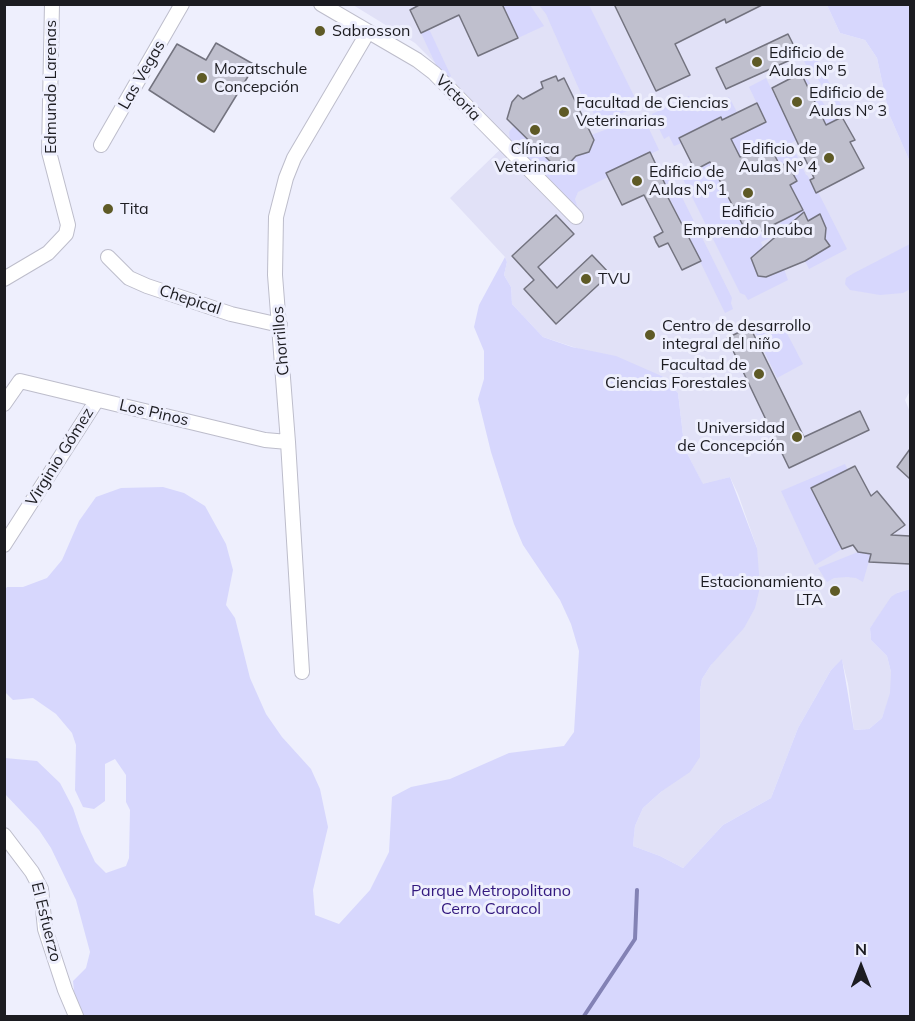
<!DOCTYPE html>
<meta charset="utf-8">
<style>
body{margin:0}
#map{position:relative;width:915px;height:1021px;overflow:hidden;background:#eeeffd;font-family:Mulish,sans-serif}
canvas{display:block}
.frame{position:absolute;inset:0;border:6px solid #1c1c21;pointer-events:none}
.north{position:absolute;left:831px;top:937px;width:60px;height:60px;-webkit-text-stroke:4px #eeeffd;paint-order:stroke;rotate:0deg;font-size:16px;font-weight:700;line-height:24px;text-align:center;color:#1c1c21}
.north::after{content:'';display:block;margin:auto;width:21px;height:27px;background:#1c1c21;clip-path:polygon(50% 0,100% 100%,50% 72%,0 100%)}
</style>
<div id="map">
<canvas width="915" height="1021"></canvas>
<div class="frame"></div>
<div class="north">N</div>
</div>
<script>
const ctx = document.querySelector('canvas').getContext('2d');
ctx.lineJoin = 'round';
function fillPath(path, color) { ctx.fillStyle = color; ctx.fill(path, 'evenodd'); }
const shape = rows => new Path2D(rows.map(r => 'M' + r).join(''));
function stroke(path, color, width, dash) { ctx.strokeStyle = color; ctx.lineWidth = width; ctx.lineCap = dash ? 'butt' : 'round'; ctx.setLineDash(dash || []); ctx.stroke(path); }
function drawText(font, color, halo, rows, align = 'center') {
  ctx.font = font + ' Mulish,sans-serif'; ctx.lineWidth = 6; ctx.setLineDash([]); ctx.textBaseline = 'middle'; ctx.strokeStyle = halo; ctx.fillStyle = color; for (const [text, x, y, turn = 0] of rows) {
    ctx.save(); ctx.translate(x, y); ctx.rotate((+turn || 0) * Math.PI / 180); ctx.textAlign = isNaN(turn) ? turn : align; if (halo) ctx.strokeText(text, 0, 0); ctx.fillText(text, 0, 0); ctx.restore();
  }
}
const built = shape([
 [353,5,827,5,840,33,865,40,877,58,889,114,910,162,910,391,905,400,910,412,910,589,897,593,870,628,871,640,887,656,891,672,891,693,882,718,869,729,854,730,848,684,842,660,831,670,798,728,771,798,723,825,683,868,660,856,633,846,635,826,643,808,662,791,700,691,702,679,711,665,757,548,738,494,730,477,703,485,688,455,684,444,678,393,664,377,543,337,512,304,511,287,504,275,507,262,505,257,450,198,510,140,450,81,449,77,415,43]
]);
const green = shape([
 [502,5,530,5,544,26,518,38],
 [539,5,589,5,639,106,606,120,595,116,589,104,583,98,546,14],
 [827,5,910,5,910,162,889,114,877,58,865,40,840,33],
 [429,29,451,76,448,78,436,65,421,33],
 [810,56,815,56,847,116,830,100,818,79,807,67,803,59],
 [766,78,792,131,822,116,803,79,807,79,828,110,840,118,791,143,806,175,807,175,819,194,847,249,809,269,805,261,830,246,825,239,826,228,820,215,790,231,784,230,777,216,780,166,770,146,751,156,750,153,716,173,748,237,769,227,774,236,761,242,763,248,784,269,788,280,748,300,745,295,740,293,680,173,693,166,695,169,736,149,721,118,680,138,682,143,674,146,669,136,664,139,652,114,689,96,697,112,729,97,747,131,766,122,749,87],
 [643,116,659,150,606,174,608,177,578,192,575,199,577,206,583,213,547,184,510,140,509,132,514,126,561,172,571,162,567,154,579,155,589,152,591,142,594,141,591,135],
 [670,173,732,298,731,303,733,309,725,313,663,185,665,184,662,178],
 [910,244,910,289,903,293,880,295,850,290,845,284,846,278,854,273],
 [505,257,507,262,504,275,511,287,512,304,543,337,572,347,616,356,664,377,678,393,684,444,688,455,703,484,730,477,757,548,760,587,755,608,744,628,711,665,702,679,700,691,700,757,690,772,662,791,643,808,635,826,633,846,660,856,683,868,723,825,771,798,798,728,831,670,842,659,854,730,869,729,882,718,890,693,891,672,887,656,871,640,870,628,891,597,897,593,910,589,910,1016,84,1016,75,1001,73,981,86,968,90,952,76,900,51,848,39,830,5,794,5,758,37,761,60,783,73,808,81,832,95,862,106,873,126,866,129,858,130,810,126,802,126,775,115,759,105,764,105,801,94,809,83,807,75,790,76,745,72,733,56,714,33,698,13,700,4,691,5,590,7,587,23,587,47,578,62,560,79,521,96,497,121,488,163,487,184,493,205,506,226,544,233,570,226,605,235,618,250,678,266,714,282,737,311,769,320,789,328,827,313,890,315,915,339,924,370,890,389,852,392,797,411,787,450,779,509,753,564,746,574,732,579,651,571,624,560,600,523,545,514,524,491,452,478,399,484,379,484,351,474,327,479,305],
 [780,320,803,364,777,378,755,332],
 [845,464,848,470,811,488,842,549,815,565,781,491],
 [858,552,871,554,863,582,856,578,847,577,834,578,827,582,818,568]
]);
const stream = shape([
 [584,1016,635,939,637,890]
]);
const building = shape([
 [421,4,502,4,518,38,478,56,459,15,421,33,410,10,421,4],
 [614,4,764,4,726,23,725,19,675,44,690,75,656,91,614,4],
 [788,34,799,56,726,89,716,68,788,34],
 [216,43,255,65,214,132,149,90,177,44,206,60,216,43],
 [801,73,826,125,842,117,855,140,850,142,864,168,816,193,810,180,814,178,772,88,801,73],
 [556,76,558,81,564,78,594,140,589,152,576,156,561,172,507,119,512,102,518,95,523,99,543,88,541,82,556,76],
 [757,103,766,122,731,139,740,157,750,152,751,156,770,146,780,166,787,163,797,181,790,185,803,210,749,237,710,162,695,170,679,138,721,117,722,120,757,103],
 [650,152,665,184,662,186,701,261,682,270,668,243,659,247,656,242,654,237,663,232,644,195,622,205,606,173,650,152],
 [804,212,808,221,820,214,826,228,825,239,830,246,805,261,766,277,758,276,751,258,804,212],
 [556,215,574,234,538,267,557,288,592,255,610,274,556,324,524,289,534,280,512,256,556,215],
 [750,327,804,437,860,411,869,430,789,468,727,338,750,327],
 [910,449,910,479,897,467,910,449],
 [855,466,871,496,877,491,905,525,891,535,910,536,910,564,869,562,871,554,858,552,853,545,842,549,811,488,855,466]
]);
const street = shape([
 [321,4,417,60,434,73,576,217],
 [101,145,182,4],
 [108,257,129,278,147,286,231,314,280,325],
 [4,279,48,253,66,234,68,225,49,152,52,4],
 [4,404,20,381,265,440,288,442],
 [4,545,97,400],
 [302,672,288,442,275,275,276,217,286,178,294,158,368,32],
 [4,835,32,872,41,889,45,929,65,990,76,1016]
]);
const markers = [
 [320,31,6,"#5e5a26"],
 [757,62,6,"#5e5a26"],
 [202,78,6,"#5e5a26"],
 [797,102,6,"#5e5a26"],
 [564,112,6,"#5e5a26"],
 [535,130,6,"#5e5a26"],
 [829,158,6,"#5e5a26"],
 [637,181,6,"#5e5a26"],
 [748,193,6,"#5e5a26"],
 [108,209,6,"#5e5a26"],
 [586,279,6,"#5e5a26"],
 [650,335,6,"#5e5a26"],
 [759,374,6,"#5e5a26"],
 [797,437,6,"#5e5a26"],
 [835,591,6,"#5e5a26"]
];
const poiNames = [
 ["Sabrosson",332,31],
 ["Edificio de",769,53],
 ["Aulas Nº 5",769,71],
 ["Mozatschule",214,69],
 ["Concepción",214,87],
 ["Edificio de",809,93],
 ["Aulas N° 3",809,111],
 ["Facultad de Ciencias",576,103],
 ["Veterinarias",576,121],
 ["Clínica",535,149,"center"],
 ["Veterinaria",535,167,"center"],
 ["Edificio de",817,149,"right"],
 ["Aulas N° 4",817,167,"right"],
 ["Edificio de",649,172],
 ["Aulas N° 1",649,190],
 ["Tita",120,209],
 ["Edificio",748,212,"center"],
 ["Emprendo Incuba",748,230,"center"],
 ["TVU",598,279],
 ["Centro de desarrollo",662,326],
 ["integral del niño",662,344],
 ["Facultad de",747,365,"right"],
 ["Ciencias Forestales",747,383,"right"],
 ["Universidad",785,428,"right"],
 ["de Concepción",785,446,"right"],
 ["Estacionamiento",823,582,"right"],
 ["LTA",823,600,"right"]
];
const streetNames = [
 ["Las Vegas",142,75,-60],
 ["Edmundo Larenas",51,87,-90],
 ["Victoria",458,98,46],
 ["Chepical",190,300,18],
 ["Chorrillos",281,341,-95],
 ["Los Pinos",154,413,13],
 ["Virginio Gómez",60,457,-58],
 ["El Esfuerzo",46,922,76]
];
const parkNames = [
 ["Parque Metropolitano",491,891],
 ["Cerro Caracol",491,909]
];
fillPath(built, '#e1e1f7');
fillPath(green, '#d7d7fd');
stroke(stream, '#8382b5', 4);
fillPath(building, '#bfbfcd');
stroke(building, '#73737f', 1.5);
stroke(street, '#bdbdcb', 16);
stroke(street, '#fff', 14);
for (const [x, y, r, color] of markers) { const dot = new Path2D(); dot.arc(x, y, r, 0, 2 * Math.PI); ctx.fillStyle = color; ctx.fill(dot); stroke(dot, '#eeeffd', 2); }
drawText('16px', '#1c1c21', '#eeeffd', poiNames, 'left');
drawText('16px', '#1c1c21', '#eeeffd', streetNames);
drawText('16px', '#32187e', '#eeeffd', parkNames);
</script>
